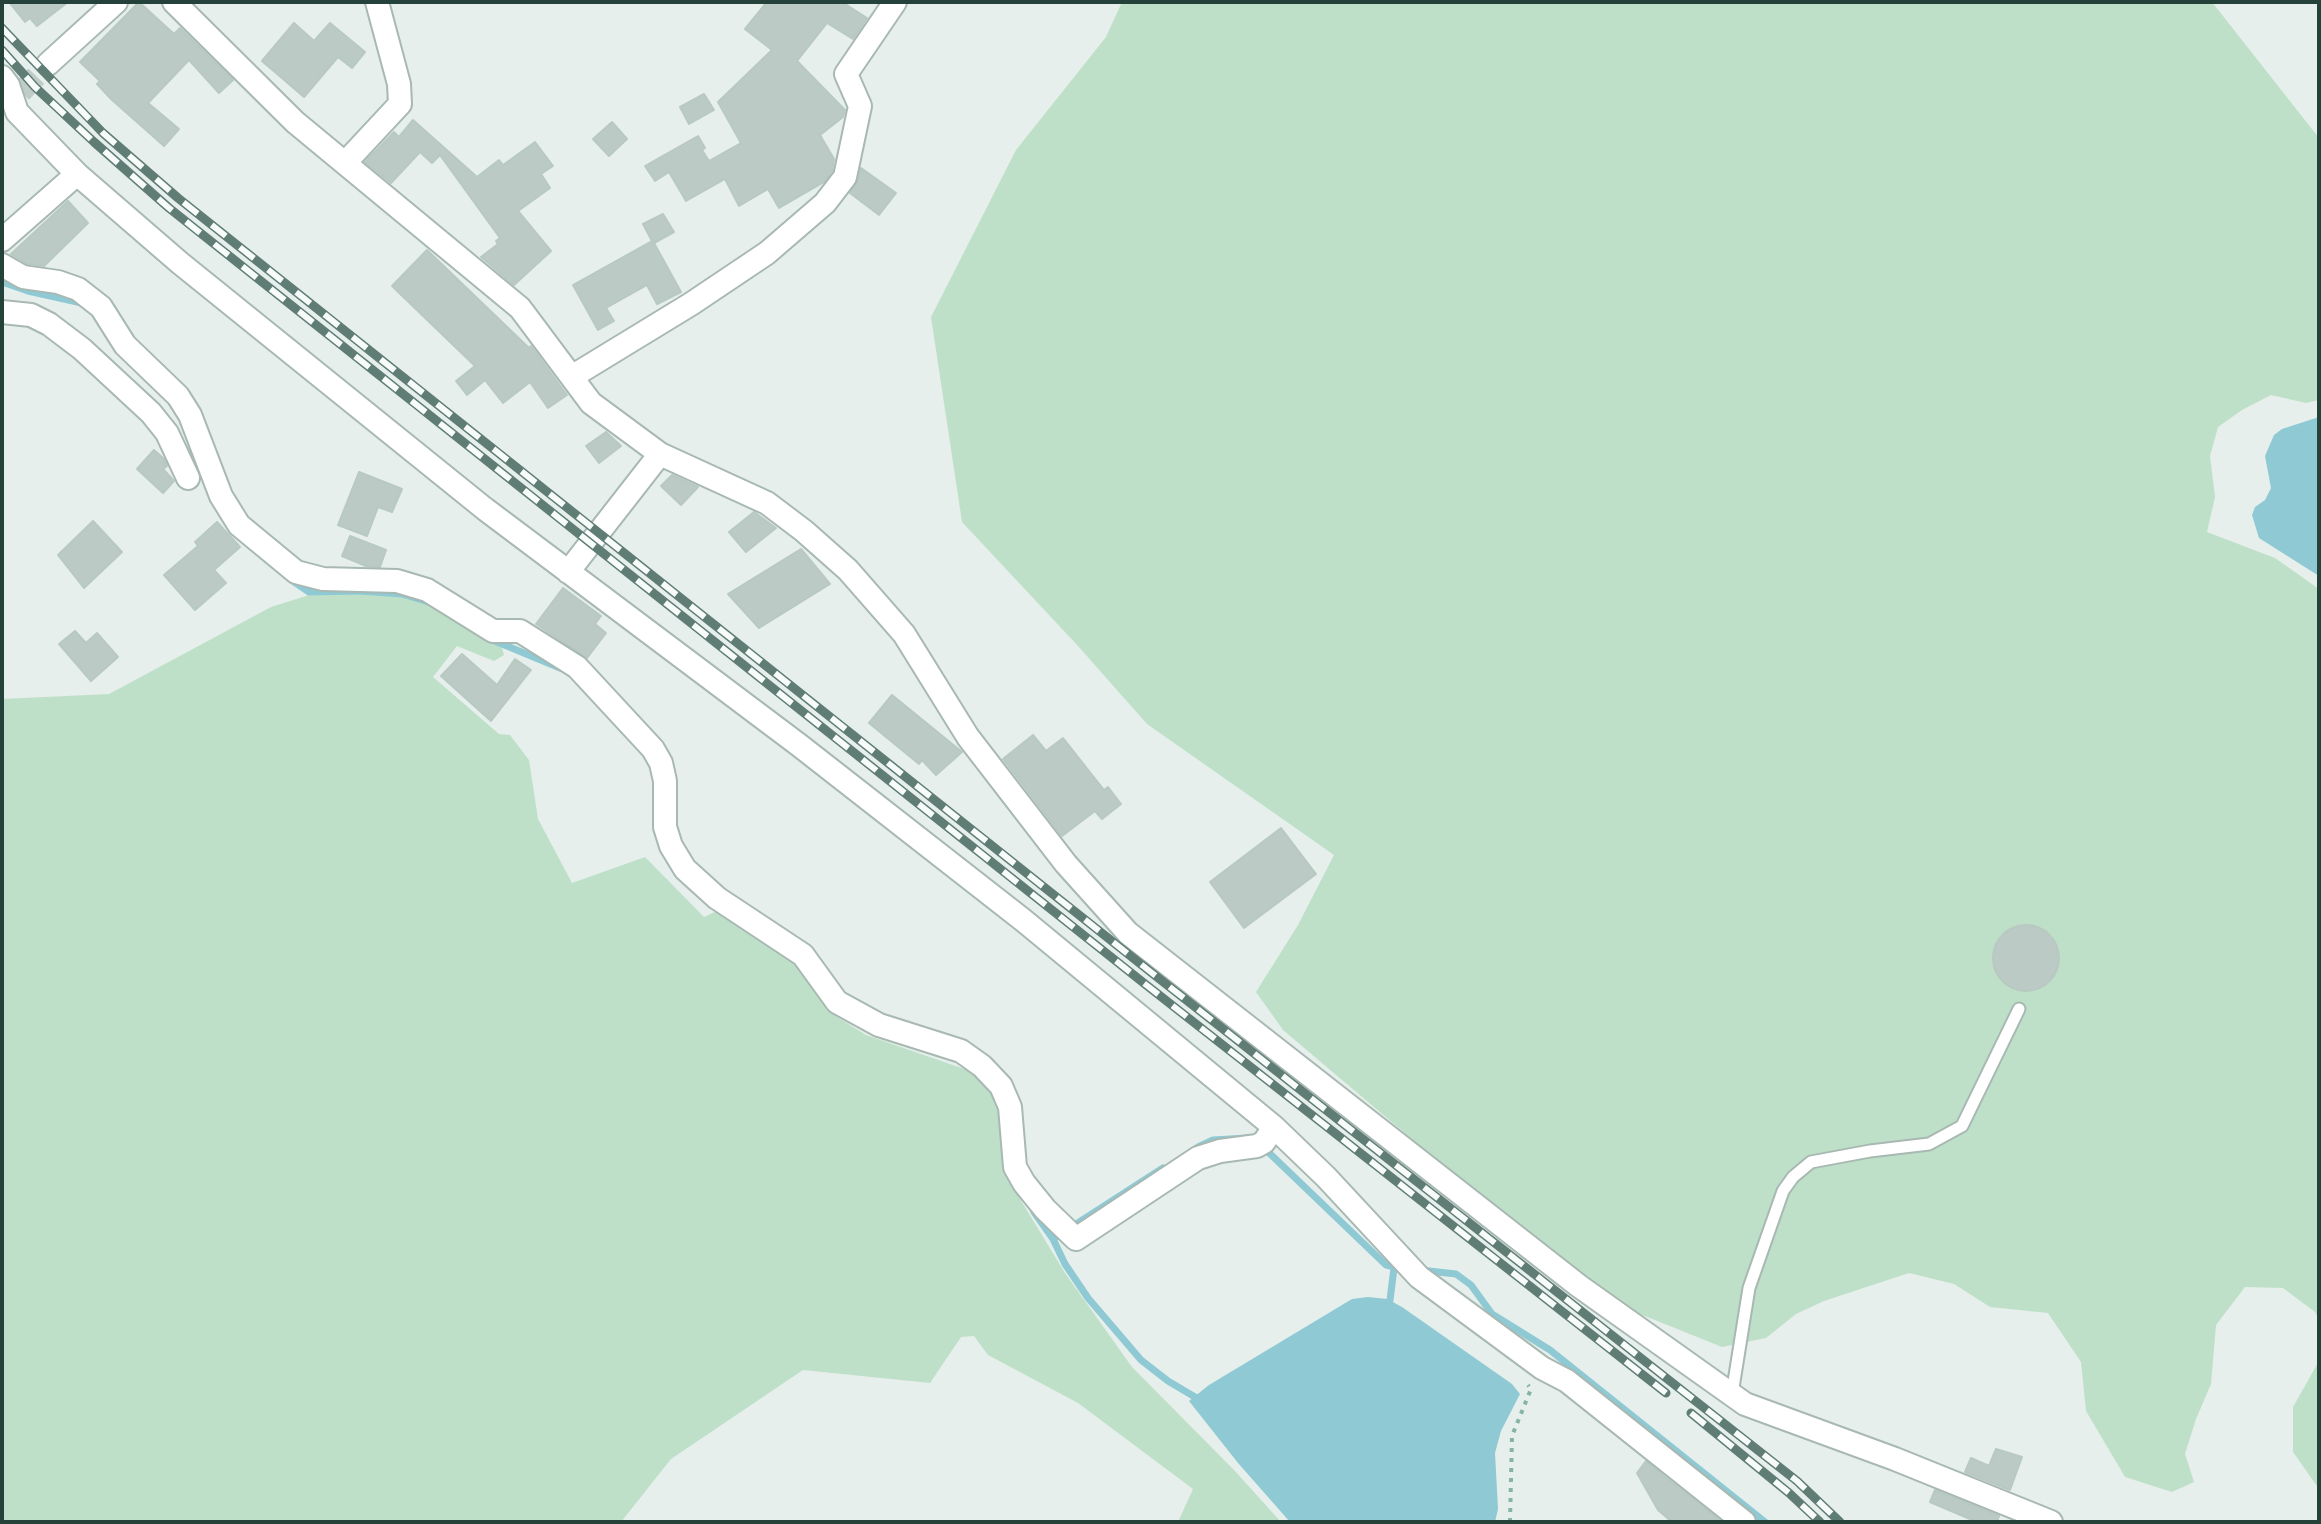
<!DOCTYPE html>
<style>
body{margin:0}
#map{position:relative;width:2321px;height:1524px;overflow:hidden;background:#e6efeb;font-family:Barlow,sans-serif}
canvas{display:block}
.frame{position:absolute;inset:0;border:4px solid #24423a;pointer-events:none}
</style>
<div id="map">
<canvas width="2321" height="1524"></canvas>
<div class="frame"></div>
</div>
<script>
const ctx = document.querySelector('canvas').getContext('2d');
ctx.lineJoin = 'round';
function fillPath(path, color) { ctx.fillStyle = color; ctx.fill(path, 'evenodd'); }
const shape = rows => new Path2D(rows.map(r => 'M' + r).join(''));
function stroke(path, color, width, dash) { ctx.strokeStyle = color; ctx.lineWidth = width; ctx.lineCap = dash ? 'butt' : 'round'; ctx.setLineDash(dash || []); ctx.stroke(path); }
const green = shape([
 [1122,2,2212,2,2319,138,2319,400,2306,403,2271,395,2242,410,2218,427,2210,456,2215,497,2207,532,2275,558,2319,589,2319,1319,2315,1312,2283,1288,2245,1287,2216,1325,2211,1384,2196,1419,2185,1454,2194,1482,2172,1492,2125,1477,2086,1411,2081,1362,2048,1313,1990,1307,1954,1284,1909,1273,1824,1301,1796,1314,1766,1338,1722,1347,1625,1308,1420,1146,1283,1030,1256,992,1298,925,1334,855,1147,724,1078,646,962,522,931,317,1016,150,1106,37],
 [341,585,418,592,499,638,504,655,494,661,457,646,433,677,499,734,510,735,529,760,538,819,572,883,645,857,704,917,726,907,798,963,834,1015,866,1035,973,1072,996,1099,1006,1176,1065,1273,1132,1367,1235,1471,1281,1522,1178,1522,1193,1489,1078,1403,988,1355,974,1336,961,1337,930,1383,803,1370,671,1459,621,1522,2,1522,2,699,109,694,271,607],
 [2319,1361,2319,1489,2293,1452,2293,1407]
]);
const water = shape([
 [2319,417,2319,576,2259,538,2252,515,2255,507,2265,500,2271,488,2265,456,2274,435,2282,429],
 [1368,1297,1387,1299,1402,1307,1512,1384,1520,1394,1501,1431,1495,1453,1498,1509,1495,1522,1290,1522,1238,1463,1189,1401,1209,1385,1352,1299]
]);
const stream = shape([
 [2,282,28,291,82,303],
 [290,579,309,592,360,591,402,594,432,603],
 [490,639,560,668],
 [1198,1147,1213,1140,1248,1138],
 [1264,1148,1386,1265,1404,1269],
 [1034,1212,1053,1239,1163,1168],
 [1053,1239,1065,1264,1088,1298,1141,1360,1168,1381,1200,1400],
 [1420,1270,1456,1274,1471,1285,1492,1314,1550,1350,1765,1522],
 [1389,1308,1394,1268]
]);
const building = shape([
 [9,2,68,2,37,26,30,18,25,22,9,2],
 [139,2,174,34,180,28,233,80,219,93,189,60,148,103,179,129,164,146,111,99,97,84,100,81,80,62,139,2],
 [767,2,842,2,867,18,853,39,827,23,797,61,845,110,843,117,820,135,834,159,832,171,824,182,779,208,768,189,739,206,725,179,686,201,669,172,655,181,645,166,698,136,705,148,702,150,709,161,741,143,718,102,772,50,745,29,767,2],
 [294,23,314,41,330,23,365,52,352,68,338,57,304,97,262,61,294,23],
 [704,94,714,110,689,124,680,107,704,94],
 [413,120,477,177,499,160,503,165,535,142,553,166,541,174,550,188,518,211,551,251,514,285,481,257,498,244,496,241,500,238,440,155,432,163,420,152,391,183,365,162,394,132,399,137,413,120],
 [612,122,627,139,609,156,593,139,612,122],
 [861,168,896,193,879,215,850,193,858,181,861,168],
 [68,201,88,223,44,266,28,264,11,254,68,201],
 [663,214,674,232,654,243,681,292,657,304,647,285,606,308,614,321,598,330,573,285,652,241,643,224,663,214],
 [427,250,529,348,531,346,567,395,548,408,530,382,503,403,485,380,467,395,456,381,475,366,392,286,427,250],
 [606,432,621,446,599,463,586,446,606,432],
 [154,450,164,459,167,466,163,469,174,481,163,493,137,469,154,450],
 [359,472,402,489,392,512,378,507,367,536,338,525,359,472],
 [672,475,698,487,681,505,661,486,672,475],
 [754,512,776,528,746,552,729,532,754,512],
 [93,521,122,552,84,588,58,555,93,521],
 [217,522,240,547,214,570,226,583,195,610,164,575,198,546,195,542,217,522],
 [350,536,386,550,380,567,366,566,342,556,350,536],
 [801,549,830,584,759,628,728,594,801,549],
 [563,588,601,616,595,624,606,633,587,658,536,624,563,588],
 [75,631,86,643,97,633,118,657,91,681,59,644,75,631],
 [462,654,497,685,515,659,531,670,491,721,441,676,462,654],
 [892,695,962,752,936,775,922,760,919,764,869,723,892,695],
 [1033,735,1046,751,1063,738,1104,790,1108,787,1121,804,1102,819,1095,811,1062,836,1003,759,1033,735],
 [1281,828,1316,874,1244,928,1210,882,1281,828],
 '1993 958a33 33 0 1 1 66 0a33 33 0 1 1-66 0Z',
 [1996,1449,2022,1457,2010,1490,1965,1472,1971,1458,1989,1466,1996,1449],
 [1646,1461,1665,1477,1722,1522,1672,1522,1658,1510,1637,1473,1646,1461],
 [1935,1490,1999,1516,1997,1522,1977,1522,1930,1502,1935,1490]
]);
const streetTunnel = shape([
 [21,92,48,64]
]);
const path = shape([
 [1510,1522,1512,1436,1531,1389,1528,1385]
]);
const lane = shape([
 [1732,1394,1749,1288,1783,1191,1793,1177,1811,1162,1870,1151,1929,1144,1962,1126,2019,1009]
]);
const street = shape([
 [174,2,295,122,520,308,591,403,660,454,767,503,804,531,848,570,904,634,968,737,1066,864,1128,933,1579,1286,1745,1404,1895,1459,2051,1522],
 [48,64,116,2],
 [2,77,8,85,17,112,77,174,180,263,485,509,799,745,1023,920,1274,1127,1326,1177,1419,1277,1542,1368,1567,1381,1744,1522],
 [345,163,400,104,399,84,377,2],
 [2,240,77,174],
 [2,265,23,277,58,282,78,289,101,307,125,345,178,396,190,415,221,496,239,525,296,572,323,579,397,581,427,590,493,631,520,631,577,667,653,749,661,763,665,781,665,827,671,846,685,869,717,898,803,955,837,1002,879,1025,961,1051,982,1066,1001,1086,1010,1107,1015,1167,1024,1183,1045,1209,1076,1239,1198,1158,1220,1151,1257,1146,1264,1142,1274,1127],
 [2,312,31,315,49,324,82,349,151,413,167,433,188,478],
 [573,376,691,304,767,253,825,203,845,177,860,106,846,74,895,2],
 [568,572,660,454]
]);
const rail = shape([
 [2,28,103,133,178,198,1152,973,1797,1481,1840,1522],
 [2,50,35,87,94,142,169,208,1145,984,1666,1393],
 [1691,1413,1789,1493,1820,1522]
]);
fillPath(green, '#bfe0c8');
fillPath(water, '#8ec9d4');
stroke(stream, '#8ec9d4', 7);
fillPath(building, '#bbcac4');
stroke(building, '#b8c9c2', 2);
stroke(streetTunnel, '#bfccc8', 22, [22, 11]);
stroke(lane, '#a8b8b2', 15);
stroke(street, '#a8b8b2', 26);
stroke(path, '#86b3a5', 4, [4, 6]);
stroke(lane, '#fff', 11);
stroke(street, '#fff', 22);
stroke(rail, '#5f7d75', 9);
stroke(rail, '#f7fbf9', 6, [18]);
</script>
